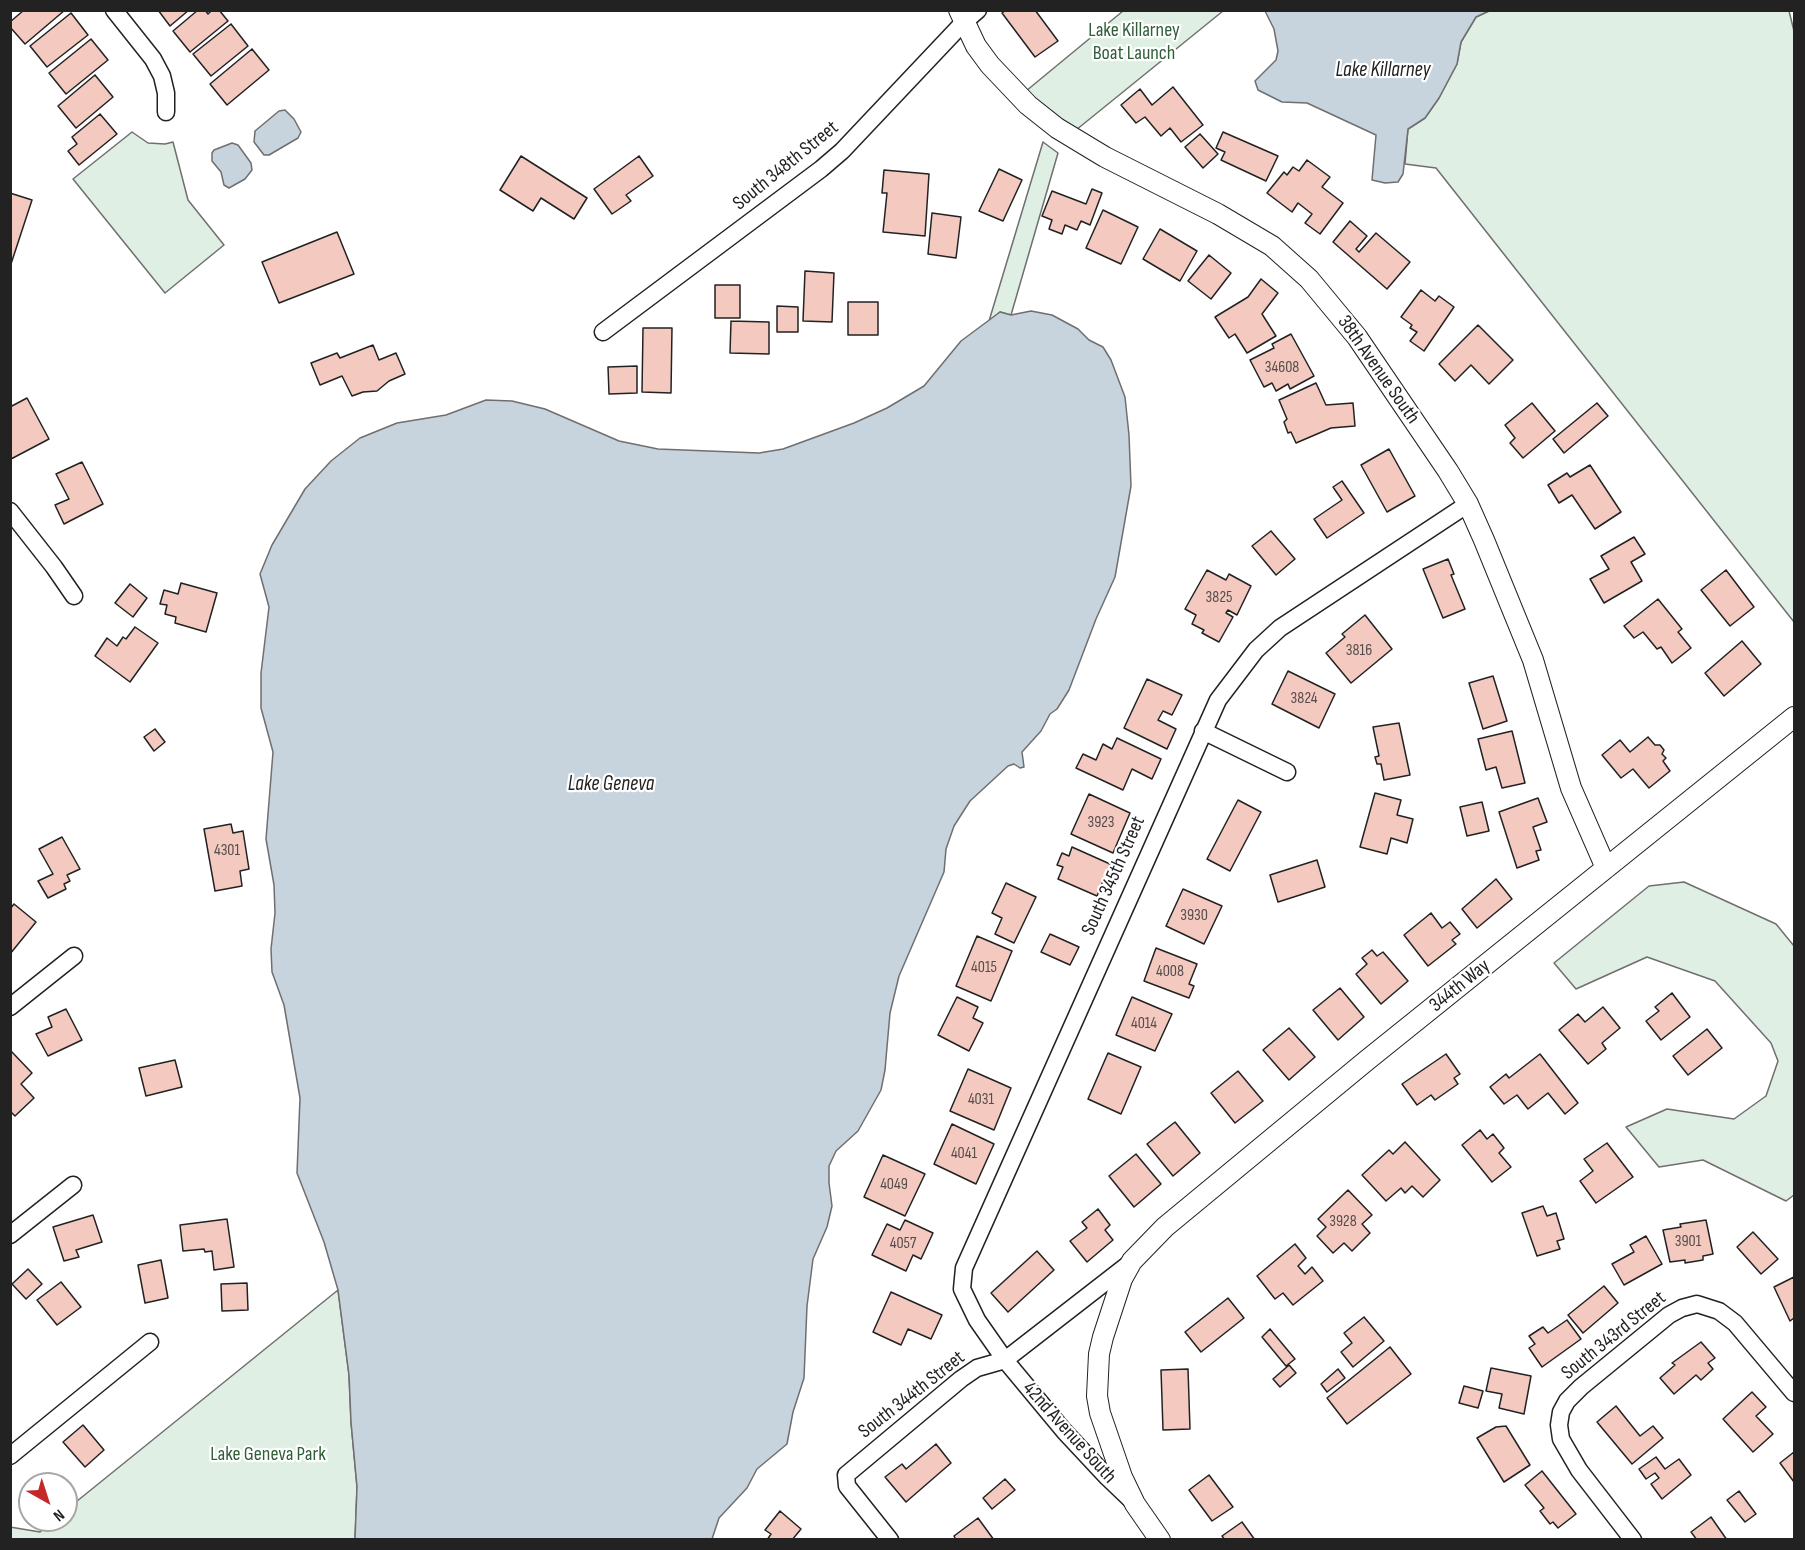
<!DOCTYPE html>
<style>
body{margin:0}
#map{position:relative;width:1805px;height:1550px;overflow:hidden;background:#fff;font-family:"Sofia Sans Condensed",sans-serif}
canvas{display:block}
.frame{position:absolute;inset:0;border:12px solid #222;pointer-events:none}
.north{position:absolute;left:18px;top:1472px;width:60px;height:60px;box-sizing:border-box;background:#fff;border:2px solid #a7a7a7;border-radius:50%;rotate:141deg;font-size:16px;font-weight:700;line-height:24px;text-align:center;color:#222}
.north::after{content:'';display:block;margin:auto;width:21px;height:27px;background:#c62828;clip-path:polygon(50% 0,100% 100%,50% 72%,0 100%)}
</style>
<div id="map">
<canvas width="1805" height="1550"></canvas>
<div class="frame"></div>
<div class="north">N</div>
</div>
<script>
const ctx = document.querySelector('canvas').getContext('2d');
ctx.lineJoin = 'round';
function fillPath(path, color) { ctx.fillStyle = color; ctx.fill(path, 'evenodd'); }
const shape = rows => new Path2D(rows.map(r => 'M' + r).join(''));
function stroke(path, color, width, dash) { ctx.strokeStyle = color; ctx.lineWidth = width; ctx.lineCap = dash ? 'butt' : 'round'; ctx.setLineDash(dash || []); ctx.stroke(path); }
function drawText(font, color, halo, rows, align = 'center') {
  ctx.font = font + ' "Sofia Sans Condensed",sans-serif'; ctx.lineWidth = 4.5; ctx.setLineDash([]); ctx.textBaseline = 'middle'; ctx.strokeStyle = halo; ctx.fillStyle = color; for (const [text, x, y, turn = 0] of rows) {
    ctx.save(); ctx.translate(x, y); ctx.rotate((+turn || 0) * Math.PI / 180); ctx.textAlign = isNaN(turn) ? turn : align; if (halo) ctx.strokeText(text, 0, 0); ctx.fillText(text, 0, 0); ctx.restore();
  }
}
const green = shape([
 [1123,11,1223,11,1076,130,1026,91,1123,11],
 [1489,11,1789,11,1794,31,1794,622,1436,168,1405,164,1408,129,1425,118,1439,98,1457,64,1461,42,1476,17,1489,11],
 [132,132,148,143,165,144,173,142,188,200,224,245,165,293,73,179,132,132],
 [1043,142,1058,153,1011,315,1000,312,989,321,1043,142],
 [1684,882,1776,924,1794,946,1794,1195,1786,1201,1703,1160,1659,1167,1626,1127,1667,1109,1734,1119,1766,1096,1778,1061,1771,1043,1715,981,1647,957,1576,989,1554,963,1649,886,1684,882],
 [338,1290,349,1375,351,1422,357,1487,355,1539,11,1540,10,1527,40,1532,54,1520,66,1520,66,1510,338,1290]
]);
const water = shape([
 [1265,11,1489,11,1476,17,1461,42,1457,64,1439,98,1425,118,1408,129,1403,174,1398,182,1385,183,1372,180,1376,135,1307,103,1282,102,1258,90,1255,81,1276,60,1278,51,1274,29,1265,11],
 [285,110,294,119,301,132,298,138,269,155,264,155,254,142,255,131,279,111,285,110],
 [232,143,238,145,251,163,252,170,245,179,229,188,224,185,221,172,212,161,212,153,214,150,232,143],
 [1031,311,1052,315,1078,329,1089,340,1103,347,1111,360,1125,397,1129,435,1131,486,1115,577,1096,619,1069,690,1057,709,1050,714,1041,731,1022,752,1024,767,1020,768,1014,764,1008,766,970,801,954,826,946,849,944,872,899,976,890,1013,885,1070,881,1090,858,1131,836,1151,829,1166,829,1183,832,1206,827,1227,813,1259,807,1306,804,1378,793,1412,787,1444,757,1469,747,1488,719,1518,712,1539,355,1539,357,1487,351,1422,349,1375,338,1290,324,1242,297,1173,300,1098,284,1005,272,972,271,949,275,913,274,885,266,839,273,752,261,708,261,673,269,607,260,574,272,545,305,489,331,461,360,438,397,423,446,415,486,400,512,401,545,409,619,441,658,449,759,453,783,449,854,423,887,408,924,386,961,341,1000,312,1011,315,1031,311]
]);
const building = shape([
 [24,10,65,10,25,44,10,27,10,22,24,10],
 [158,10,189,10,170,26,158,10],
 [198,10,205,10,208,14,212,10,219,10,228,21,190,52,173,31,198,10],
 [1006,10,1035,10,1058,41,1035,57,1002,13,1006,10],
 [71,13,88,35,47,67,30,46,71,13],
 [231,24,248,46,211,76,193,54,231,24],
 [91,39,108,60,66,94,49,73,91,39],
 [252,49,269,70,227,105,210,84,252,49],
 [95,75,113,97,76,128,58,106,95,75],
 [1173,87,1203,125,1181,142,1170,128,1161,136,1145,117,1136,123,1121,105,1140,89,1152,105,1173,87],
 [100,114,117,134,79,165,68,151,77,144,72,137,100,114],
 [1223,132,1278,156,1266,181,1221,160,1225,152,1216,148,1223,132],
 [1200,134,1218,154,1203,168,1185,147,1200,134],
 [521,156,587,198,574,219,541,198,533,211,500,190,521,156],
 [639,156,653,176,626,195,631,201,612,214,594,189,639,156],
 [1307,160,1330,177,1322,187,1343,203,1320,234,1305,223,1312,214,1298,203,1292,212,1267,193,1284,172,1287,175,1293,167,1299,171,1307,160],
 [999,169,1022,180,1003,221,979,211,999,169],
 [884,170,929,174,925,236,883,232,887,193,882,193,884,170],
 [1092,189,1102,193,1090,225,1081,221,1077,230,1065,225,1062,234,1049,229,1052,220,1042,216,1052,191,1086,204,1092,189],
 [10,193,32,200,10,267,10,193],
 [1103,210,1138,227,1121,264,1086,248,1103,210],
 [932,213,961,217,956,258,928,254,932,213],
 [1350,221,1367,236,1356,249,1359,252,1376,233,1410,262,1387,289,1333,242,1350,221],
 [1160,229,1197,251,1180,281,1143,259,1160,229],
 [337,232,354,274,279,303,262,262,337,232],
 [1209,255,1231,273,1211,299,1188,281,1209,255],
 [805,271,834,273,832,322,803,321,805,271],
 [1261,279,1278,293,1262,314,1276,336,1247,353,1235,334,1229,338,1215,317,1248,297,1261,279],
 [715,285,740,285,740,318,715,318,715,285],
 [1421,290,1435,301,1439,296,1454,307,1424,351,1410,341,1417,332,1410,328,1412,325,1401,317,1421,290],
 [848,302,878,302,878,335,848,335,848,302],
 [777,306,798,307,798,332,777,332,777,306],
 [731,321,769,322,769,354,730,353,731,321],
 [1478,325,1513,360,1489,384,1471,365,1455,381,1439,364,1478,325],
 [643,328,672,328,671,393,642,392,643,328],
 [1291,334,1314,376,1290,389,1288,384,1276,391,1272,383,1264,387,1250,360,1274,348,1272,344,1291,334],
 [373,345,379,360,396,353,405,374,389,381,377,391,363,392,352,396,342,376,320,385,311,363,337,353,340,358,373,345],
 [637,366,637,393,609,394,608,367,637,366],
 [1316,383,1326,405,1353,403,1355,426,1331,428,1296,443,1291,432,1288,433,1284,422,1287,419,1279,400,1316,383],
 [27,398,49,439,11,459,10,407,27,398],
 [1532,403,1555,431,1523,458,1510,443,1515,438,1505,425,1532,403],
 [1597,403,1608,416,1564,453,1553,439,1597,403],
 [1389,449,1415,496,1387,512,1361,465,1389,449],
 [82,462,103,504,64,524,55,505,69,499,56,474,82,462],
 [1590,465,1621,512,1595,529,1572,495,1559,503,1548,485,1567,473,1570,477,1590,465],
 [1342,481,1364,513,1327,538,1314,519,1342,500,1333,487,1342,481],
 [1271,531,1295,559,1276,575,1252,546,1271,531],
 [1634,537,1645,554,1631,562,1642,581,1604,603,1590,579,1609,569,1601,556,1634,537],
 [1448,559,1454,574,1451,575,1465,609,1443,618,1423,569,1448,559],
 [1207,570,1226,580,1229,574,1251,586,1237,615,1228,610,1226,613,1233,617,1219,642,1202,633,1204,630,1192,624,1196,615,1185,609,1207,570],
 [1726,570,1754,607,1730,626,1701,590,1726,570],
 [181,583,217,593,206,632,175,623,176,617,165,614,167,605,160,604,164,590,178,594,181,583],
 [130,584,147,598,133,617,115,603,130,584],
 [1658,599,1682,629,1678,632,1691,648,1672,663,1661,647,1657,649,1643,632,1634,638,1624,626,1658,599],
 [1365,615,1392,649,1351,683,1326,653,1345,637,1342,634,1365,615],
 [135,627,158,643,130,682,95,656,107,638,117,646,123,637,126,639,135,627],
 [1742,641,1761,664,1724,696,1705,673,1742,641],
 [1288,671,1335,694,1319,728,1272,704,1288,671],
 [1493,676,1507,721,1483,729,1469,683,1493,676],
 [1147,679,1182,695,1172,715,1163,711,1158,720,1176,729,1167,749,1124,728,1147,679],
 [1399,723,1410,775,1384,780,1381,764,1377,764,1375,757,1379,756,1373,727,1399,723],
 [155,729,165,742,154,751,144,737,155,729],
 [1512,731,1525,783,1502,788,1496,767,1486,770,1478,739,1512,731],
 [1648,737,1655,745,1660,745,1664,750,1662,754,1666,758,1663,761,1670,771,1649,788,1633,769,1621,778,1602,755,1620,740,1630,752,1648,737],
 [1117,738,1161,759,1152,779,1132,769,1123,790,1076,768,1083,754,1096,760,1103,744,1112,749,1117,738],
 [1375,793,1401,800,1397,815,1413,819,1407,843,1391,838,1387,854,1360,847,1375,793],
 [1089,794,1130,813,1113,853,1071,834,1089,794],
 [1538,798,1547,822,1533,827,1541,850,1536,851,1539,860,1517,868,1499,812,1538,798],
 [1238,800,1261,812,1230,871,1207,859,1238,800],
 [1482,802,1489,831,1467,836,1460,807,1482,802],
 [231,824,233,833,243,831,249,869,240,871,242,886,215,891,204,829,231,824],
 [62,837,80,869,67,875,70,881,64,884,66,889,48,898,38,881,53,874,39,849,62,837],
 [1072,847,1110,864,1097,896,1058,879,1063,867,1057,865,1062,853,1069,856,1072,847],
 [1317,860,1325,887,1278,902,1270,875,1317,860],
 [1496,879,1512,899,1477,928,1462,909,1496,879],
 [1006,883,1036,897,1014,943,995,934,1002,918,992,913,1006,883],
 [1183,889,1222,906,1204,944,1166,926,1183,889],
 [14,904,36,922,10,954,10,909,14,904],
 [1431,913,1442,928,1450,922,1460,934,1452,940,1456,944,1428,966,1404,935,1431,913],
 [1050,934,1079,947,1070,965,1041,952,1050,934],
 [977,936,1012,951,991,1001,956,986,977,936],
 [1156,948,1197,964,1189,984,1194,986,1189,998,1144,981,1156,948],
 [1372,950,1377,956,1383,952,1408,981,1381,1004,1356,974,1367,964,1362,958,1372,950],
 [1340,988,1364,1017,1338,1040,1313,1010,1340,988],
 [1672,993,1690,1017,1661,1040,1646,1021,1659,1011,1655,1007,1672,993],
 [957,997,978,1007,973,1018,983,1023,969,1051,938,1035,957,997],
 [1132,997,1172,1014,1155,1051,1116,1035,1132,997],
 [1603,1007,1620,1028,1602,1043,1606,1049,1588,1064,1559,1030,1578,1014,1585,1022,1603,1007],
 [66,1009,82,1040,48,1056,36,1034,52,1027,48,1017,66,1009],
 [1289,1028,1315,1057,1289,1080,1263,1050,1289,1028],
 [1707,1029,1722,1048,1688,1075,1673,1056,1707,1029],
 [10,1050,32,1073,21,1084,34,1098,15,1116,10,1111,10,1050],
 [1108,1053,1141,1067,1121,1114,1088,1099,1108,1053],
 [1446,1054,1460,1074,1454,1078,1458,1084,1435,1100,1431,1095,1417,1105,1402,1084,1446,1054],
 [1540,1054,1578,1103,1565,1114,1548,1093,1528,1109,1517,1095,1504,1104,1490,1087,1506,1074,1509,1078,1540,1054],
 [175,1060,182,1087,146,1096,139,1068,175,1060],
 [968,1069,1011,1088,994,1130,950,1111,968,1069],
 [1238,1071,1263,1101,1235,1123,1211,1093,1238,1071],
 [1175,1122,1200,1153,1173,1176,1147,1144,1175,1122],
 [952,1124,994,1144,976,1184,934,1164,952,1124],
 [1480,1130,1487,1139,1493,1134,1504,1148,1499,1153,1511,1167,1492,1182,1462,1145,1480,1130],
 [1405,1142,1440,1180,1423,1197,1412,1186,1405,1193,1401,1188,1386,1201,1362,1175,1389,1150,1393,1154,1405,1142],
 [1607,1143,1633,1177,1596,1203,1580,1181,1593,1171,1584,1159,1607,1143],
 [1136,1154,1161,1184,1134,1207,1109,1176,1136,1154],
 [883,1155,925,1174,905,1216,864,1197,883,1155],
 [1348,1190,1372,1215,1362,1224,1370,1233,1352,1251,1344,1243,1333,1253,1317,1236,1326,1227,1318,1219,1348,1190],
 [1543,1206,1547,1216,1556,1213,1564,1239,1557,1241,1560,1249,1537,1256,1522,1213,1543,1206],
 [1098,1209,1110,1225,1105,1230,1113,1240,1087,1262,1070,1241,1087,1228,1082,1222,1098,1209],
 [93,1215,102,1242,76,1250,79,1257,64,1261,53,1227,93,1215],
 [227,1219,234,1267,214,1270,212,1251,205,1252,204,1249,183,1251,180,1225,227,1219],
 [905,1220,933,1233,921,1259,913,1255,906,1271,872,1255,887,1224,900,1230,905,1220],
 [1706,1220,1713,1254,1703,1256,1703,1260,1685,1263,1685,1260,1670,1262,1663,1230,1681,1227,1680,1224,1706,1220],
 [1753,1232,1778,1259,1761,1274,1737,1247,1753,1232],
 [1646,1236,1662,1264,1624,1285,1612,1264,1634,1252,1630,1245,1646,1236],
 [1295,1244,1306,1258,1298,1266,1305,1274,1312,1267,1323,1281,1293,1305,1283,1293,1275,1299,1257,1276,1295,1244],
 [1037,1251,1054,1270,1008,1312,991,1293,1037,1251],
 [161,1260,168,1298,145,1303,138,1265,161,1260],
 [28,1269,42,1284,26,1299,12,1284,28,1269],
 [1794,1277,1794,1318,1790,1321,1774,1287,1794,1277],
 [61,1282,81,1307,57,1325,37,1300,61,1282],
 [247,1283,248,1310,222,1311,221,1284,247,1283],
 [1604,1286,1618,1303,1583,1333,1568,1315,1604,1286],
 [891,1292,942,1315,931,1339,908,1329,901,1345,873,1332,891,1292],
 [1228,1298,1244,1318,1201,1352,1185,1332,1228,1298],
 [1364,1317,1384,1341,1353,1367,1341,1352,1352,1343,1344,1333,1364,1317],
 [1567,1320,1581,1339,1542,1367,1529,1348,1535,1344,1529,1336,1543,1327,1548,1333,1567,1320],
 [1270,1329,1295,1359,1286,1366,1262,1337,1270,1329],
 [1701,1342,1715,1358,1708,1363,1713,1369,1701,1380,1696,1375,1674,1394,1660,1378,1675,1365,1672,1363,1701,1342],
 [1390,1347,1411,1374,1347,1424,1327,1398,1390,1347],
 [1289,1365,1296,1373,1280,1387,1273,1379,1289,1365],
 [1491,1368,1531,1376,1524,1414,1499,1408,1502,1394,1486,1391,1491,1368],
 [1188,1369,1190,1429,1163,1430,1161,1370,1188,1369],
 [1338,1369,1345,1378,1327,1392,1321,1384,1338,1369],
 [1464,1386,1483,1391,1478,1408,1459,1403,1464,1386],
 [1752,1392,1766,1407,1756,1416,1773,1434,1753,1452,1723,1419,1752,1392],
 [1616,1406,1640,1436,1653,1426,1663,1438,1632,1464,1597,1422,1616,1406],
 [83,1425,104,1450,85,1467,63,1442,83,1425],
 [1506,1426,1530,1465,1504,1482,1477,1438,1496,1427,1506,1426],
 [936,1444,951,1463,906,1502,885,1477,902,1464,906,1469,936,1444],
 [1794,1452,1794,1482,1780,1463,1794,1452],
 [1656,1457,1665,1469,1679,1459,1691,1475,1662,1499,1651,1484,1659,1478,1655,1473,1646,1479,1639,1469,1656,1457],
 [1542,1471,1576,1514,1558,1528,1553,1522,1550,1524,1540,1511,1544,1508,1525,1485,1542,1471],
 [1209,1475,1233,1507,1212,1521,1189,1490,1209,1475],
 [1005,1479,1015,1490,992,1509,983,1498,1005,1479],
 [1739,1491,1756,1514,1745,1522,1727,1500,1739,1491],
 [780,1511,801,1529,792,1540,767,1540,771,1534,765,1530,780,1511],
 [1711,1517,1727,1540,1697,1540,1691,1532,1711,1517],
 [978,1518,994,1540,956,1540,954,1536,978,1518],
 [1242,1522,1255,1540,1225,1540,1222,1536,1242,1522]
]);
const minor = shape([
 [114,10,153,59,162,76,166,93,166,112],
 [603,332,821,169,842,151,963,23,978,10],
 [10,511,54,567,74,596],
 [1203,731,1287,772],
 [10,1007,74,956],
 [10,1235,73,1185],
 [10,1456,150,1342],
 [1131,1500,1107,1477,1064,1431,1005,1360,977,1320,962,1289,964,1268,1218,700,1256,650,1280,628,1468,504],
 [890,1540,847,1486,846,1475,961,1379,977,1368,1005,1360,1130,1263],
 [1633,1540,1579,1470,1561,1439,1559,1425,1561,1412,1567,1401,1581,1387,1669,1315,1682,1308,1697,1304,1719,1311,1735,1323,1794,1393]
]);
const tertiary = shape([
 [959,10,976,46,990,65,1028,105,1057,128,1105,157,1218,214,1272,246,1309,279,1357,337,1448,471,1468,504,1484,540,1533,660,1571,788,1606,868],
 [1160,1540,1135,1504,1122,1477,1100,1413,1097,1396,1099,1354,1103,1337,1122,1279,1132,1261,1165,1227,1366,1061,1794,717]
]);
const numberNames = [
 ["34608",1282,368],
 ["3825",1219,598],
 ["3816",1359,651],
 ["3824",1304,699],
 ["3923",1101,823],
 ["4301",227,851],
 ["3930",1194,916],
 ["4015",984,968],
 ["4008",1170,972],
 ["4014",1144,1024],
 ["4031",981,1100],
 ["4041",964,1154],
 ["4049",894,1185],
 ["3928",1343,1222],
 ["3901",1688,1242],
 ["4057",903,1244]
];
const parkNames = [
 ["Lake Killarney",1134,31],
 ["Boat Launch",1134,54],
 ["Lake Geneva Park",268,1455]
];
const streetNames = [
 ["South 348th Street",786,166,-39],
 ["38th Avenue South",1378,370,55],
 ["South 345th Street",1114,876,-66],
 ["344th Way",1460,986,-39],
 ["South 343rd Street",1614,1336,-39],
 ["South 344th Street",912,1395,-38],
 ["42nd Avenue South",1069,1433,48]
];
const waterNames = [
 ["Lake Killarney",1383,71],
 ["Lake Geneva",611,785]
];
fillPath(green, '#e0efe3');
stroke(green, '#6f6f6f', 1.5);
fillPath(water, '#c7d3dd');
stroke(water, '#6f6f6f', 1.5);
fillPath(building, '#f3c9c0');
stroke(building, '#222', 1.5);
stroke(minor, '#222', 19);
stroke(tertiary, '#222', 22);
stroke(minor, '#fff', 16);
stroke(tertiary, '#fff', 20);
drawText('16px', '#564c4a', null, numberNames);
drawText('20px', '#2f5e38', '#fff', parkNames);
drawText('20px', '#222', '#fff', streetNames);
drawText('italic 21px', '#222', '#fff', waterNames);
</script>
